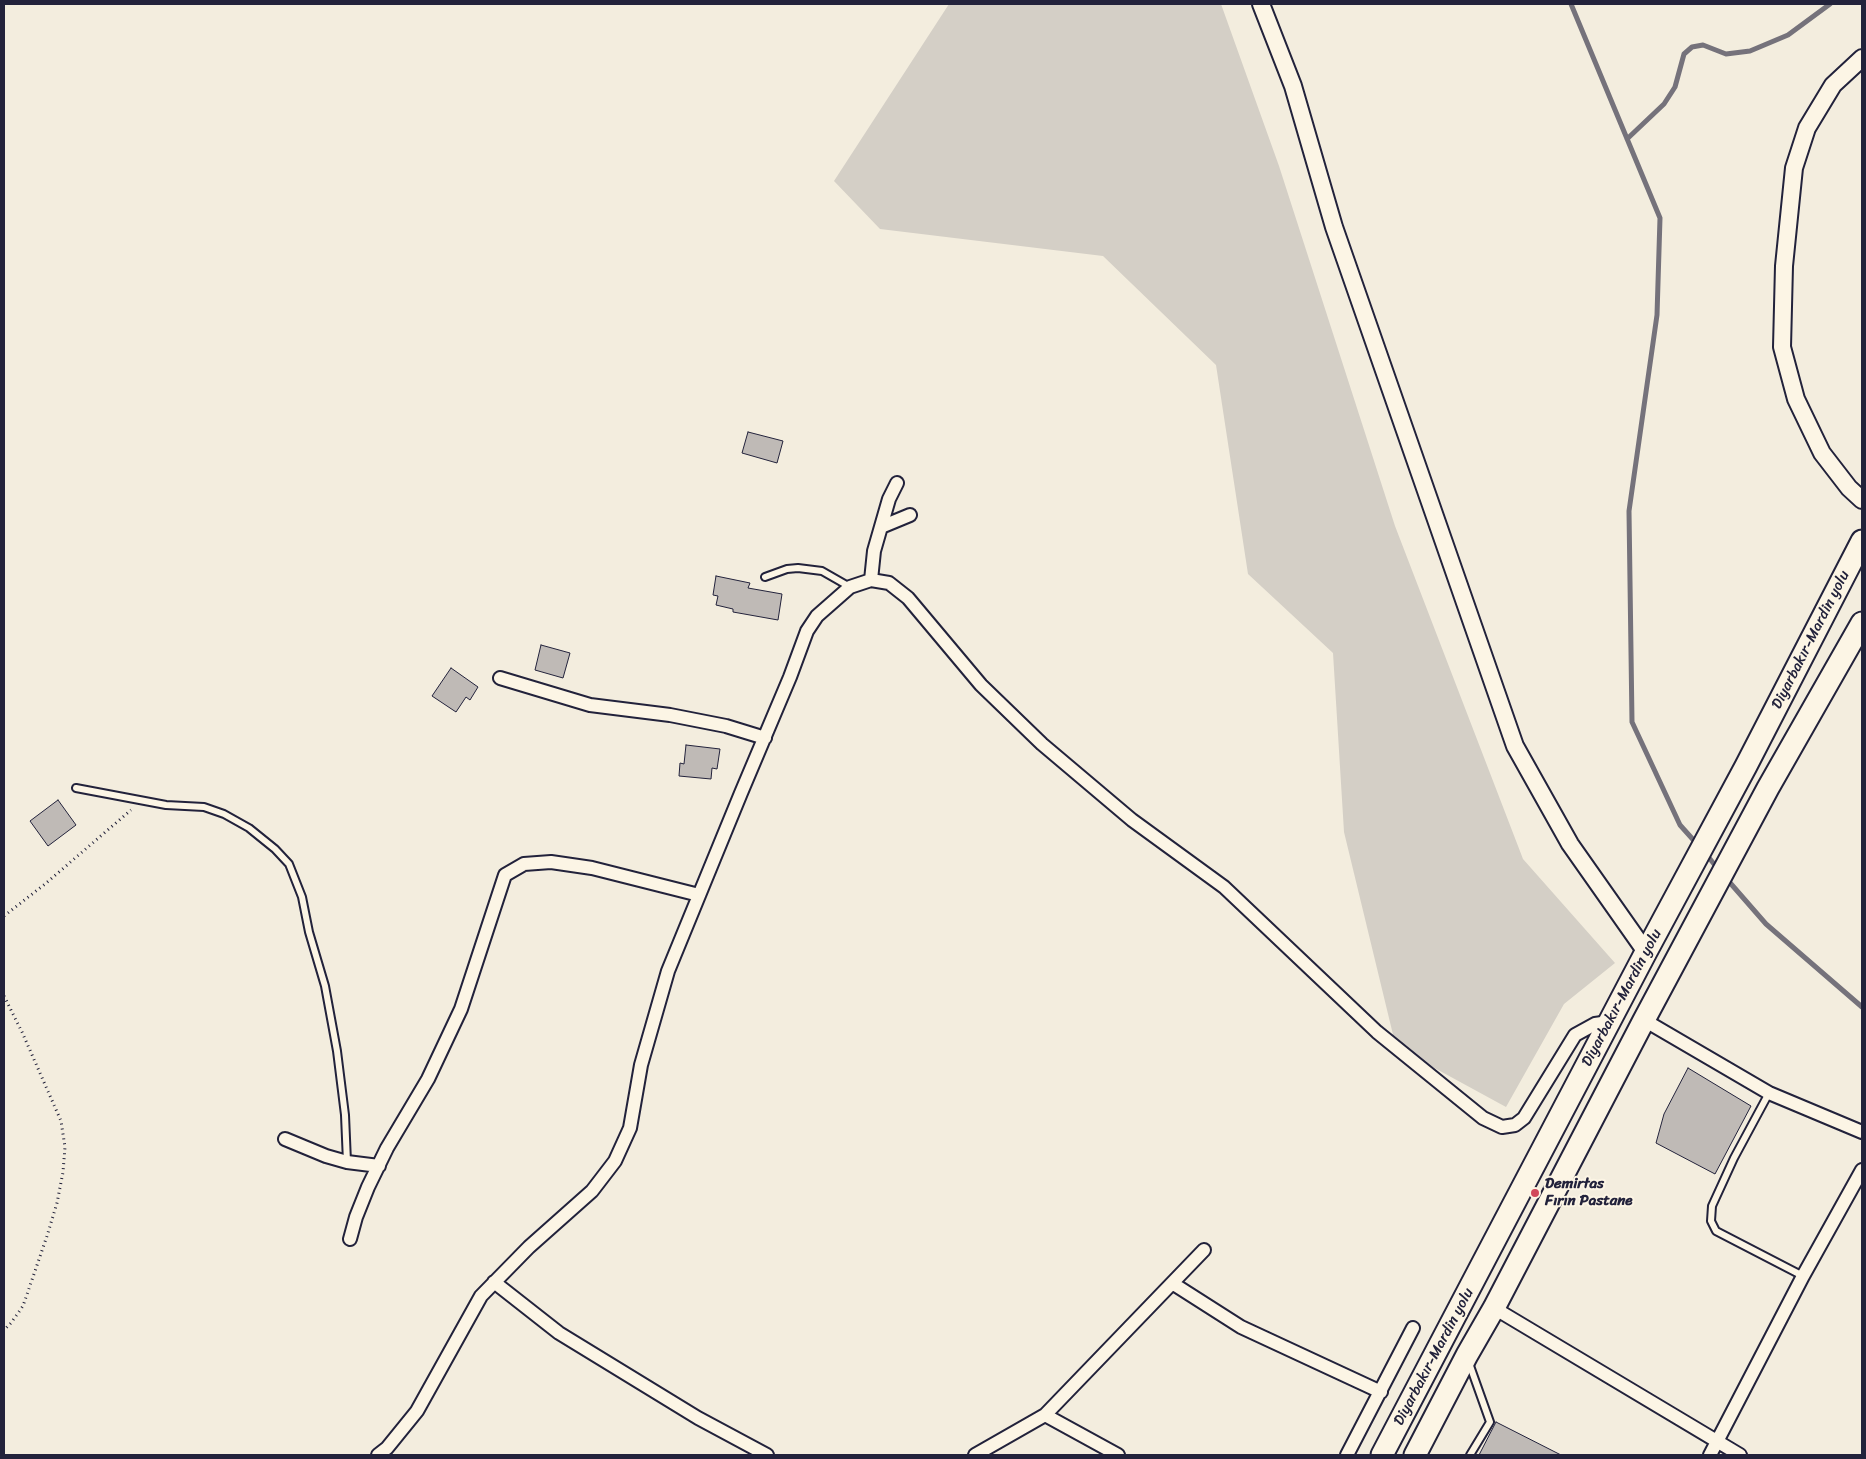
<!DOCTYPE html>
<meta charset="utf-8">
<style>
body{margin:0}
#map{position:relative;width:1866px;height:1459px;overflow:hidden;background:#f3edde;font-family:Sriracha,sans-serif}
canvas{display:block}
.frame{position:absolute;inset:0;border:5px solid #22223b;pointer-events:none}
</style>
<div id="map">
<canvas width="1866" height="1459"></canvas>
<div class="frame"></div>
</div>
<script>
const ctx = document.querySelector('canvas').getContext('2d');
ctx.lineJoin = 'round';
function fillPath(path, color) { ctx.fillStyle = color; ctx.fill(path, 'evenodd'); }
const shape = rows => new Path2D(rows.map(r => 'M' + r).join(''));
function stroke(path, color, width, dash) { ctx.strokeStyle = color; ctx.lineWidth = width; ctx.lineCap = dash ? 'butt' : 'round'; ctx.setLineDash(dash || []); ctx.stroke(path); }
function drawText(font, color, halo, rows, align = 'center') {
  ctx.font = font + ' Sriracha,sans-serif'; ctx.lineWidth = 4; ctx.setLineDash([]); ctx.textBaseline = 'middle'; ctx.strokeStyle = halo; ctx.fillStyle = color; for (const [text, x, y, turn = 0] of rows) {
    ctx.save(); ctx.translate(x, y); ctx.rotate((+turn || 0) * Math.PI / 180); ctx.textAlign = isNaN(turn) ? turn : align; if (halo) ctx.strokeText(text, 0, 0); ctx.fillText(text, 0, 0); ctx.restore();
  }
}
const green = shape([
 [949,4,1221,4,1279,166,1395,526,1523,859,1615,963,1564,1004,1506,1107,1396,1047,1344,832,1333,653,1248,574,1216,365,1103,256,880,229,834,181]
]);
const stream = shape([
 [1571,4,1660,218,1657,315,1629,511,1632,722,1680,825,1697,844],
 [1627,139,1664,104,1675,87,1684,54,1692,47,1703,45,1726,54,1750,51,1788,35,1830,4],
 [1706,854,1718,869],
 [1725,877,1766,924,1862,1007]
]);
const building = shape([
 [748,432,783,441,777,463,742,453,748,432],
 [716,576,750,583,748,588,782,594,778,620,733,612,733,609,716,605,718,596,713,595,716,576],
 [541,645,570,653,563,678,535,670,541,645],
 [451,668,478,687,470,700,466,697,456,712,432,696,451,668],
 [686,745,720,749,717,769,712,768,711,779,679,776,680,763,684,764,686,745],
 [58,800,76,825,48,846,30,821,58,800],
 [1688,1068,1751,1106,1715,1174,1656,1143,1664,1114,1688,1068],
 [1496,1422,1561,1455,1479,1455,1496,1422]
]);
const path = shape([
 [4,916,45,884,131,810],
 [4,996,22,1032,61,1121,65,1147,63,1172,57,1203,47,1236,23,1306,11,1323,4,1330]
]);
const service = shape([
 [765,577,787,569,798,568,822,571,850,587],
 [76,788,166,805,204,807,224,814,249,828,275,849,289,864,302,897,309,932,325,986,337,1051,345,1115,347,1162],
 [1769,1093,1734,1158,1712,1206,1711,1221,1716,1231,1803,1276],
 [1469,1363,1490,1422,1470,1455]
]);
const minor = shape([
 [881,527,910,515],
 [871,580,874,551,889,499,897,483],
 [500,678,590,705,670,715,726,726,765,738],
 [1644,1020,1769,1093,1862,1132],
 [285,1139,326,1156,347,1162,379,1166],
 [350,1239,356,1217,368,1187,387,1148,428,1079,461,1009,505,875,524,864,551,862,592,868,699,895],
 [494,1282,559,1333,698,1418,767,1455],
 [1172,1283,1241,1327,1381,1392],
 [1494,1308,1740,1455],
 [1045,1415,1118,1455],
 [378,1455,387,1448,417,1411,481,1296,529,1247,592,1191,615,1161,630,1128,641,1065,668,971,741,793,790,677,807,631,817,616,850,587,871,580,889,583,908,598,981,685,1042,744,1132,820,1224,887,1377,1032,1483,1118,1502,1127,1515,1125,1524,1118,1575,1035,1595,1024,1609,1022],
 [975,1455,1045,1415,1204,1250],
 [1347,1455,1413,1328],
 [1710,1455,1803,1276,1862,1170]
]);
const tertiary = shape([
 [1261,4,1293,86,1334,227,1515,746,1570,844,1646,952],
 [1862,58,1833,85,1807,128,1794,168,1784,266,1782,347,1796,399,1822,453,1849,488,1862,500]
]);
const trunk = shape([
 [1382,1455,1646,952,1746,766,1862,541],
 [1415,1455,1467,1355,1494,1308,1644,1020,1768,788,1862,623]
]);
const markers = [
 [1535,1193,5,"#d1495b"]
];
const streetNames = [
 ["Diyarbakır-Mardin yolu",1811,640,-63],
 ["Diyarbakır-Mardin yolu",1622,998,-62],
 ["Diyarbakır-Mardin yolu",1434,1357,-62]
];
const poiNames = [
 ["Demirtas",1545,1184],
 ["Fırın Pastane",1545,1201]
];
fillPath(green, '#d4cfc6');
stroke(stream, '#75727b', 5);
fillPath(building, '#bfbab6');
stroke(building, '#22223b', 1);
stroke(service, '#22223b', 10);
stroke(minor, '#22223b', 16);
stroke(tertiary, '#22223b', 20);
stroke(trunk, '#22223b', 25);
stroke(path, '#22223b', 3, [1, 4]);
stroke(service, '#fcf5e5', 6);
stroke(minor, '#fcf5e5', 12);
stroke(tertiary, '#fcf5e5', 16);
stroke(trunk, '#fcf5e5', 21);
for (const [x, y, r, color] of markers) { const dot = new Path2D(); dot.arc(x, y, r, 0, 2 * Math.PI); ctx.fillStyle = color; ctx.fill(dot); stroke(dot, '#fcf5e5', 2); }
drawText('15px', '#22223b', '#fcf5e5', streetNames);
drawText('bold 15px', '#22223b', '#fcf5e5', poiNames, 'left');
</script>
